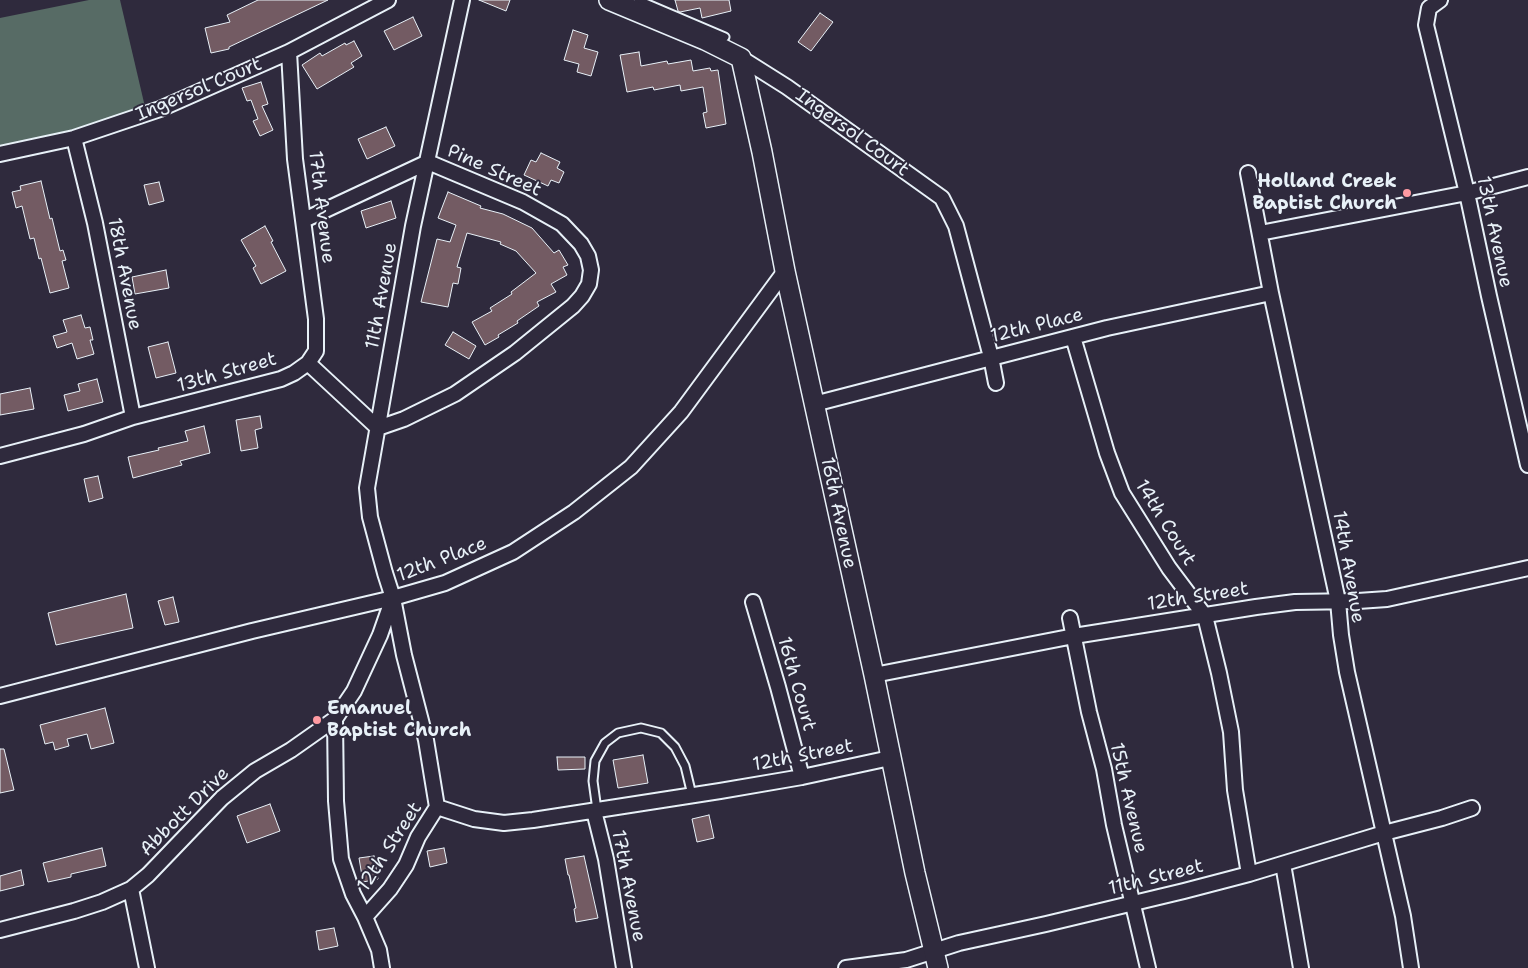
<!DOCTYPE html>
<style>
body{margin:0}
canvas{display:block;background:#2f2a3d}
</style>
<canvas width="1528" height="968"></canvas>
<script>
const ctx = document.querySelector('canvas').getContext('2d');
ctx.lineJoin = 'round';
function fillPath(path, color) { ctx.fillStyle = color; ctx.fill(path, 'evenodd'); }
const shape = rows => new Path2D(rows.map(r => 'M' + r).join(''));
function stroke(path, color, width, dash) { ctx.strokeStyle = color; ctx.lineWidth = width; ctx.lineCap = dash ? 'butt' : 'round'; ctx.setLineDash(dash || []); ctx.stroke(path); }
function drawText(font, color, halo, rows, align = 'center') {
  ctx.font = font + ' "Shantell Sans",sans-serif'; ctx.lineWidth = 4; ctx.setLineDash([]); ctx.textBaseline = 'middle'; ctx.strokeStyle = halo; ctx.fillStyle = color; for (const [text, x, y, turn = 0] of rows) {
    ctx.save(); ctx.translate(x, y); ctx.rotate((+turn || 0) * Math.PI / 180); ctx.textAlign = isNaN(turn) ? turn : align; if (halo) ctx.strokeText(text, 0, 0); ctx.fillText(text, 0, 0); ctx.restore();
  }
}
const green = shape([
 [89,0,120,0,145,107,70,132,0,150,0,18]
]);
const building = shape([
 [258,0,328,0,229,47,229,49,211,53,205,28,230,22,227,15,258,0],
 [479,0,510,0,506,11,479,0],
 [675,0,729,0,731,11,702,18,700,8,680,12,678,11,675,0],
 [820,13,833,22,811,51,798,42,820,13],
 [413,17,422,36,394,50,384,31,413,17],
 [573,30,588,35,584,48,598,52,591,76,577,72,579,64,564,60,573,30],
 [354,41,362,56,351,63,354,67,317,89,302,65,320,53,322,56,345,43,346,45,354,41],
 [639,52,641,66,667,61,668,64,691,60,693,71,710,68,711,71,718,70,726,124,706,128,703,113,707,112,703,87,681,91,680,85,654,90,653,87,627,92,620,55,639,52],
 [261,82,268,104,262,106,273,130,260,136,253,121,258,119,251,100,247,101,242,88,261,82],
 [386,127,395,146,367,159,358,139,386,127],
 [541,153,560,162,557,168,564,172,559,183,551,180,548,186,524,175,531,160,536,162,541,153],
 [41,181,50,219,52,218,60,251,63,250,66,260,62,261,69,288,50,293,41,258,39,259,34,238,30,239,22,206,16,208,12,192,21,190,20,186,41,181],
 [159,182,164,201,149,205,144,185,159,182],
 [448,192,481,206,480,208,503,214,532,228,554,253,559,250,568,265,563,267,567,275,551,284,556,292,537,302,539,306,517,321,518,323,498,335,499,337,485,345,472,322,492,311,490,308,512,294,511,292,536,273,516,251,500,244,501,242,467,233,457,267,461,268,458,284,453,283,448,307,421,302,437,239,450,242,456,225,438,218,448,192],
 [391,201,396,218,366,228,361,211,391,201],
 [265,226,273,241,271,242,286,271,261,284,253,268,256,266,241,240,265,226],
 [166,270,169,288,135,294,132,277,166,270],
 [81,315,85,328,90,327,93,340,90,340,94,354,77,359,72,343,57,348,53,336,67,332,63,320,81,315],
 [453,332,476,346,469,359,445,345,453,332],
 [168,342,176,373,156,378,148,347,168,342],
 [97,379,103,402,68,411,64,395,80,391,78,384,97,379],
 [30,388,34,409,0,415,0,394,30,388],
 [260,416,262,428,255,430,258,448,241,451,236,420,260,416],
 [204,426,210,453,180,461,182,465,133,478,128,457,159,450,158,448,188,441,185,431,204,426],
 [98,476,103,498,89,502,84,479,98,476],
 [126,594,133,628,56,645,48,613,126,594],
 [173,597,179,622,165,625,158,601,173,597],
 [105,708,114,743,91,749,87,734,67,739,69,746,55,750,53,742,45,744,40,725,105,708],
 [0,749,4,749,14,790,0,793,0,749],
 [643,755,648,783,618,788,613,760,643,755],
 [557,757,585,757,585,769,558,770,557,757],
 [270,804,280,831,247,843,237,816,270,804],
 [709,815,714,838,697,842,692,819,709,815],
 [102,848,106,866,71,874,71,877,48,882,43,863,102,848],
 [444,848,447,863,430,867,427,851,444,848],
 [374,856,378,879,363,882,359,858,374,856],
 [584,856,598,918,576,922,574,909,576,908,569,875,568,875,565,859,584,856],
 [21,870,24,885,0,891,0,876,21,870],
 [334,928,338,946,319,950,316,931,334,928]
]);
const lane = shape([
 [638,0,725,37],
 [597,810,593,781,595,761,605,743,618,733,641,728,661,733,675,747,685,766,692,795]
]);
const street = shape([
 [1440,0,1429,8,1426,25,1467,193,1489,296,1528,465],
 [741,58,787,87,942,198,956,226,991,357,996,383],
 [74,138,95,223,133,417],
 [0,154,74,138,160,109,289,52,388,0],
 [1248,173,1271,293,1338,601,1341,635,1347,672,1403,916,1411,968],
 [304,220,428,162,523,202,562,224,581,244,588,256,591,270,589,284,582,296,573,306,515,353,455,394,404,419,378,428],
 [1260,233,1467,193,1528,177],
 [1073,337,1107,453,1122,493,1169,568,1205,616,1219,673,1231,732,1235,790,1249,874],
 [308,363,378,428],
 [814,404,1107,328,1271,293],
 [0,456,84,434,133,417,281,379,294,373,308,363,316,351,316,319,295,159,289,52],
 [753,602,778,687,802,777],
 [1070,618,1089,712,1104,769,1114,825,1148,968],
 [874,675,1074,636,1256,607,1295,602,1358,601,1387,599,1528,568],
 [0,696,252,631,393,598,445,583,513,552,574,512,631,467,681,412,785,271],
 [437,807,426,740,404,655,393,598,385,573,370,517,367,488,413,226,462,0],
 [437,807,474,819,504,823,533,820,720,791,802,777,890,758],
 [594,811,606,859,624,968],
 [1283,864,1301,968],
 [131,889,147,968],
 [365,917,390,889,406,865,418,837,437,807],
 [0,930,74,911,102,902,131,889,148,875,222,798,255,771,291,750,335,719],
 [382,968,379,950,365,917,353,894,341,859,336,801,335,719,354,691,380,635,393,598],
 [846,968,906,960,959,943,1046,924,1184,891,1249,874,1384,833,1442,818,1472,808]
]);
const secondary = shape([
 [609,0,705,40,741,58,762,152,785,271,874,675,915,873,938,968]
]);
const markers = [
 [1407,193,5,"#ff9aa2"],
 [317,720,5,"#ff9aa2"]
];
const streetNames = [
 ["Ingersol Court",199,90,-23],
 ["Ingersol Court",852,133,36],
 ["Pine Street",494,171,24],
 ["17th Avenue",321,207,83],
 ["13th Avenue",1494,232,78],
 ["18th Avenue",124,274,79],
 ["11th Avenue",382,296,-80],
 ["12th Place",1037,326,-14],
 ["13th Street",227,373,-16],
 ["16th Avenue",838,513,78],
 ["14th Court",1165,523,58],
 ["12th Place",442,560,-21],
 ["14th Avenue",1348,567,80],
 ["12th Street",1198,597,-9],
 ["16th Court",796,684,74],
 ["12th Street",803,756,-11],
 ["15th Avenue",1128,798,77],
 ["Abbott Drive",185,812,-45],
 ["12th Street",390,847,-57],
 ["11th Street",1156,878,-14],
 ["17th Avenue",628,886,79]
];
const poiNames = [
 ["Holland Creek",1397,182],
 ["Baptist Church",1397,204],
 ["Emanuel",327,709,"left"],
 ["Baptist Church",327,731,"left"]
];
fillPath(green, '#576b65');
fillPath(building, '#735b63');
stroke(building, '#e8f1f8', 1);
stroke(lane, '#e8f1f8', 11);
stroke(street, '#e8f1f8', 18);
stroke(secondary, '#e8f1f8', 22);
stroke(lane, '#2f2a3d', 7);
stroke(street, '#2f2a3d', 14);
stroke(secondary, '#2f2a3d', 19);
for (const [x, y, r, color] of markers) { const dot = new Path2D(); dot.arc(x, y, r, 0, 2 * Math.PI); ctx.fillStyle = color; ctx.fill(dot); stroke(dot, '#2f2a3d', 2); }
drawText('19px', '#e8f1f8', '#2f2a3d', streetNames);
drawText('bold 19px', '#e8f1f8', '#2f2a3d', poiNames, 'right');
</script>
